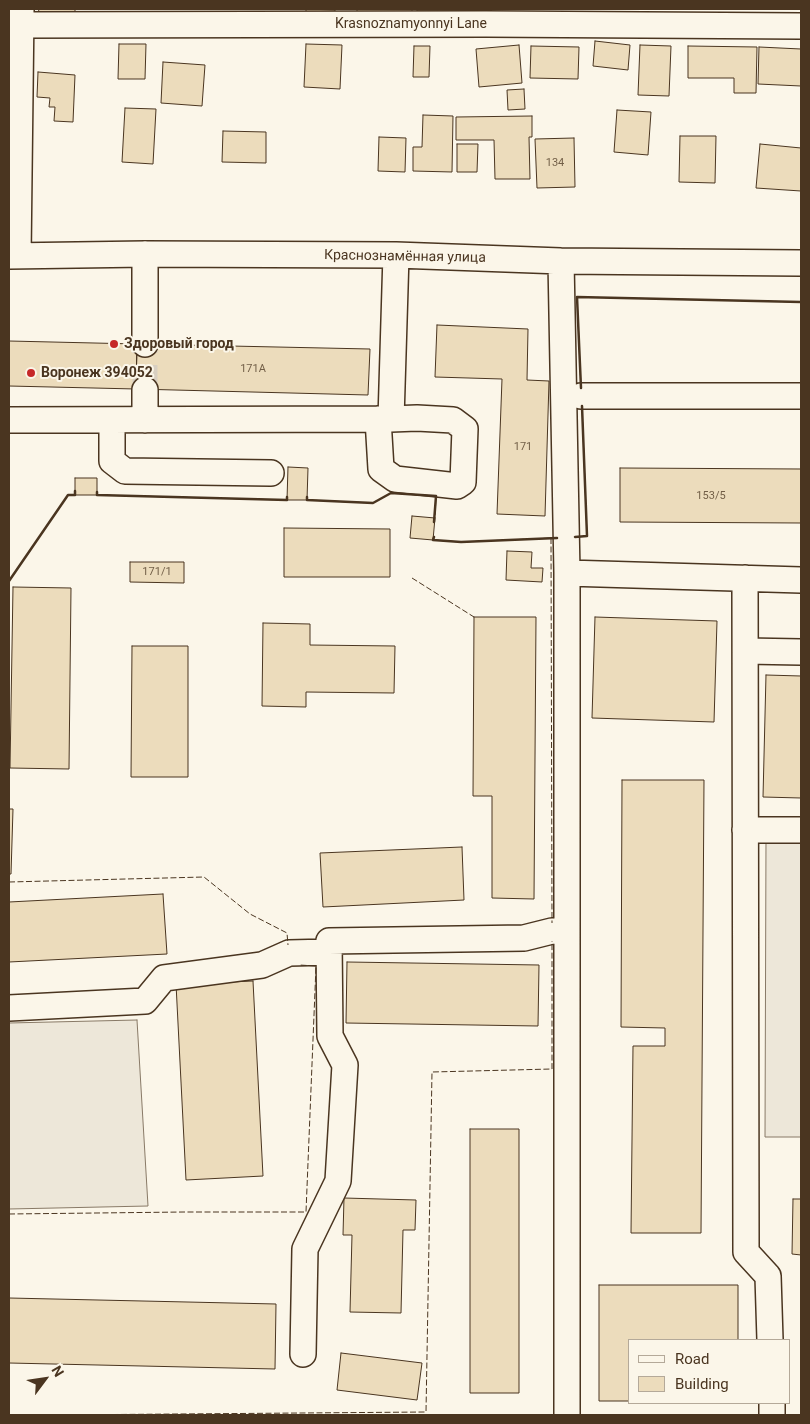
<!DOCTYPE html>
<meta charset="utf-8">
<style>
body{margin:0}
#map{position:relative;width:810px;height:1424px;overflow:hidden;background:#fbf6e9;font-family:Roboto,sans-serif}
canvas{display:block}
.frame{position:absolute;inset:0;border:10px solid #4a3520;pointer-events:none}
.legend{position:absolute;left:628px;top:1339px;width:162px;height:65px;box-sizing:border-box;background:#fbf6e9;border:1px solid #b4a999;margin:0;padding:6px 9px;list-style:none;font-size:15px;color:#4a3520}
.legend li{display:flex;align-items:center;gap:10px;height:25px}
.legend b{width:25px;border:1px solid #b4a999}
.north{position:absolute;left:20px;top:1354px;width:50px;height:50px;-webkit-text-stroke:4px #fbf6e9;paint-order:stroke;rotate:59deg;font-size:14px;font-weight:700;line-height:20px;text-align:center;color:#4a3520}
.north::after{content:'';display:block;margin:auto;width:18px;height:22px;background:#4a3520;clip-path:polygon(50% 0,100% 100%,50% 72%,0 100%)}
</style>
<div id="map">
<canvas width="810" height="1424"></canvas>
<div class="frame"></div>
<ul class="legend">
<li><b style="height:6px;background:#fbf6e9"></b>Road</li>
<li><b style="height:14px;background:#ecdcbc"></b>Building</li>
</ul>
<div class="north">N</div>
</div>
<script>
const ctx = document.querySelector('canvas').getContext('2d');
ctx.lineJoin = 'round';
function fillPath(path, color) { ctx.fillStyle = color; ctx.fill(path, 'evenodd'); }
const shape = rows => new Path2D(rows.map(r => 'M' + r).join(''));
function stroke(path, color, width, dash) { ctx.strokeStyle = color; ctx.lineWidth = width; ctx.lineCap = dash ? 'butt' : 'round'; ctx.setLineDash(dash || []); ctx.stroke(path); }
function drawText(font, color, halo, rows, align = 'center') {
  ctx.font = font + ' Roboto,sans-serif'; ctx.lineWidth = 4; ctx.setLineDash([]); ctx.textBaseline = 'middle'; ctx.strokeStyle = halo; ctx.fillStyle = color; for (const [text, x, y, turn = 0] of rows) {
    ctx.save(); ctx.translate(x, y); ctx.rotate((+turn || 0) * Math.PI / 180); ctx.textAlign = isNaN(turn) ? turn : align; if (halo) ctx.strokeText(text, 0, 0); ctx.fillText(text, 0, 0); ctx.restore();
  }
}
const parking = shape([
 [766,836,801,836,801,1137,765,1137,766,836],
 [137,1020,148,1206,9,1209,9,1023,137,1020]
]);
const building = shape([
 [39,9,75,9,75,15,38,14,39,9],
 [306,9,335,9,335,11,306,12,306,9],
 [357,9,412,9,412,12,357,12,357,9],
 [417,9,477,9,477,11,417,11,417,9],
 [595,41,630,45,628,70,593,66,595,41],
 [119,44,146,44,145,79,118,79,119,44],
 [306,44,342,45,340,89,304,87,306,44],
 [519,45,522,83,479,87,476,49,519,45],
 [640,45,671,46,669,96,638,95,640,45],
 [414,46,430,46,429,77,413,77,414,46],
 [531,46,579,47,578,79,530,78,531,46],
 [688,46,757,47,756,93,734,93,734,78,688,78,688,46],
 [759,47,801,49,801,86,758,84,759,47],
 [163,62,205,65,202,106,161,103,163,62],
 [38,72,75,75,73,122,54,121,55,107,49,107,50,98,37,97,38,72],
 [524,89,525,109,508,110,507,90,524,89],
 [125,108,156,109,153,164,122,162,125,108],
 [617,110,651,112,648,155,614,152,617,110],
 [423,115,453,116,452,172,413,171,413,147,422,147,423,115],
 [532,116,532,137,529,137,530,179,495,179,494,140,456,140,456,117,532,116],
 [223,131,266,132,266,163,222,162,223,131],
 [680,136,716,136,715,183,679,182,680,136],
 [379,137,406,138,405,172,378,171,379,137],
 [574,138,575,187,537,188,535,139,574,138],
 [457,144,478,144,477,172,457,172,457,144],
 [760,144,801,148,801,191,756,188,760,144],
 [437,325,528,329,527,380,549,381,545,516,497,514,502,379,435,377,437,325],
 [9,341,137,344,136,389,9,386,9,341],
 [137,344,370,349,368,395,136,389,137,344],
 [288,467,308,468,307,500,287,500,288,467],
 [620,468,801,469,801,523,620,522,620,468],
 [75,478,97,478,97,495,75,495,75,478],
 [412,516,435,518,433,540,410,538,412,516],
 [284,528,390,529,390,577,284,577,284,528],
 [507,551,532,552,531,568,543,568,542,582,506,580,507,551],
 [130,562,184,562,184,583,130,582,130,562],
 [13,587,71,588,69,769,10,768,13,587],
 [474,617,536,617,534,899,492,898,492,796,473,796,474,617],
 [595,617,717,621,714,722,592,718,595,617],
 [263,623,310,624,310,645,395,646,394,693,306,692,306,707,262,706,263,623],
 [132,646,188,646,188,777,131,777,132,646],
 [766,675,801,676,801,798,763,797,766,675],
 [622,780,704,780,701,1233,631,1233,633,1046,665,1046,665,1028,621,1027,622,780],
 [9,809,13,809,11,874,9,874,9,809],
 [462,847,464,900,323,907,320,853,462,847],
 [163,894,167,954,9,962,9,902,163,894],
 [347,962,539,965,538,1026,346,1023,347,962],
 [253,981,263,1176,186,1180,176,984,253,981],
 [470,1129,519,1129,519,1393,470,1393,470,1129],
 [344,1198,416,1200,415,1230,403,1230,401,1313,350,1312,352,1235,343,1235,344,1198],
 [793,1199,801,1199,801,1255,792,1254,793,1199],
 [599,1285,738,1285,738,1340,629,1340,629,1401,599,1401,599,1285],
 [9,1298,276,1304,275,1369,9,1363,9,1298],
 [341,1353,422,1363,417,1400,337,1390,341,1353]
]);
const minorTunnel = shape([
 [145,390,145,344]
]);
const minor = shape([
 [20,25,486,24,801,26],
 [145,254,145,344],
 [9,256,145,254,396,255,561,261,801,263],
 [18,256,21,9],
 [561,261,567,573,567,1415],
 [145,390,145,420],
 [581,396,801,396],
 [378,419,381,469,395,479,457,486,463,482,465,429,453,420,417,418,391,419],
 [9,420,391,419,396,255],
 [112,420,112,461,125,471,271,473],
 [567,573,801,580],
 [745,578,746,1252,768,1276,770,1340],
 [746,651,801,652],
 [745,830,801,830],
 [9,1008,145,1001,164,978,262,965,289,953,329,952],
 [303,1354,305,1249,338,1181,345,1065,330,1036,329,941,524,938,552,931,567,932],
 [772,1403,772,1415]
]);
const fence = shape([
 [581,388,577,297,801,302],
 [97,495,287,500],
 [307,500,373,503,391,493,436,496,435,518],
 [576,537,587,536,582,405],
 [551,538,552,923],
 [433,540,461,542,553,538],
 [412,578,474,617],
 [9,581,68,495,75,495],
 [9,882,204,877,250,914,287,933,288,945],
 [9,1214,184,1212,306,1212,316,966,299,965],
 [53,1415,426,1412,432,1072,552,1069,552,941]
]);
const wall = shape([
 [581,388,577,297,801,302],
 [97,492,97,495,287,500,287,497],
 [307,497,307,500,373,503,391,493,436,496,434,522],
 [434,537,433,540,461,542,557,538],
 [575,537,587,536,582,406],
 [9,581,68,495,75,495,75,491]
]);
const markers = [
 [114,344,5,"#c62828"],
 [31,373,5,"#c62828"]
];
const numberNames = [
 ["134",555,163],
 ["171А",253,369],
 ["171",523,447],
 ["153/5",711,496],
 ["171/1",157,572]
];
const streetNames = [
 ["Krasnoznamyonnyi Lane",411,24],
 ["Краснознамённая улица",405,257,1]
];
const poiNames = [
 ["Здоровый город",124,344],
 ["Воронеж 394052",41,373]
];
fillPath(parking, '#ede7d9');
stroke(parking, '#887966', 1);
fillPath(building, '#ecdcbc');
stroke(building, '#4a3520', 1);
stroke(minorTunnel, '#d8cfc1', 25, [25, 12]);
stroke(minor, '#4a3520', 28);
stroke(minor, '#fbf6e9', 25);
stroke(fence, '#4a3520', 1, [6, 2.5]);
stroke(wall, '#4a3520', 2.5);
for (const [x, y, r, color] of markers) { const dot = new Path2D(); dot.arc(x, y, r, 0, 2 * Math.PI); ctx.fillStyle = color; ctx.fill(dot); stroke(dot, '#fbf6e9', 2); }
drawText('11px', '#725f47', null, numberNames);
drawText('14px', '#4a3520', '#fbf6e9', streetNames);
drawText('bold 14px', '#4a3520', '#fbf6e9', poiNames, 'left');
</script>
